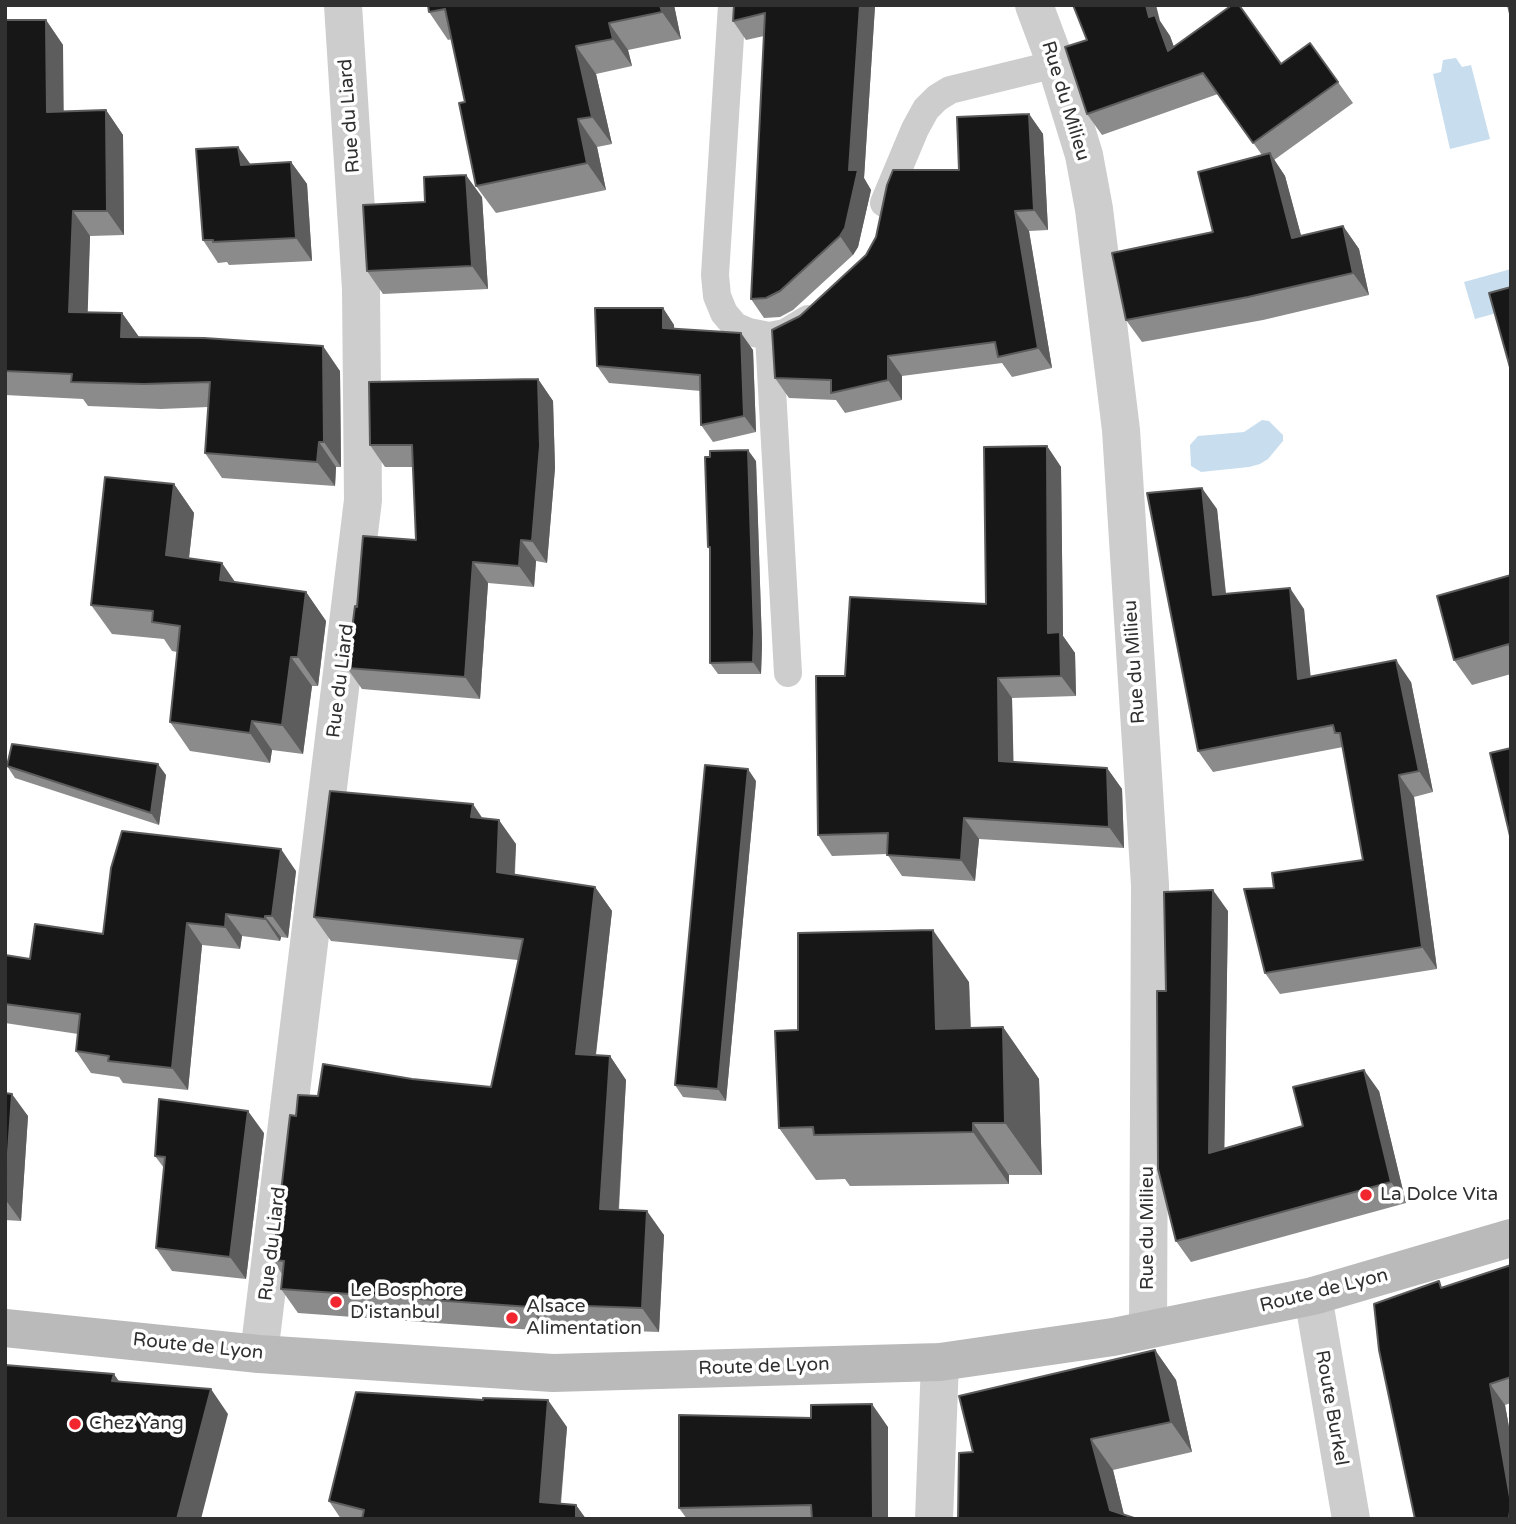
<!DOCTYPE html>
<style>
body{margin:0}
#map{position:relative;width:1516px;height:1524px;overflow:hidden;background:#fff;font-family:"Varela Round",sans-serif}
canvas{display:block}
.frame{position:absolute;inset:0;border:7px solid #303030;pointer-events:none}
</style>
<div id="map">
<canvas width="1516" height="1524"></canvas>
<div class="frame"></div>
</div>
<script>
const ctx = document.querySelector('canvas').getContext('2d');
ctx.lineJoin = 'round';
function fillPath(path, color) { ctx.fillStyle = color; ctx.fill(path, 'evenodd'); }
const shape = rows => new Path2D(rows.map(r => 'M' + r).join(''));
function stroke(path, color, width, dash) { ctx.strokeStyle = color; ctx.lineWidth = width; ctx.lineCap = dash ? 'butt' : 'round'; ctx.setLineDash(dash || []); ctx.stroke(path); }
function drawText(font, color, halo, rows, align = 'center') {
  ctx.font = font + ' "Varela Round",sans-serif'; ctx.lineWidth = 7; ctx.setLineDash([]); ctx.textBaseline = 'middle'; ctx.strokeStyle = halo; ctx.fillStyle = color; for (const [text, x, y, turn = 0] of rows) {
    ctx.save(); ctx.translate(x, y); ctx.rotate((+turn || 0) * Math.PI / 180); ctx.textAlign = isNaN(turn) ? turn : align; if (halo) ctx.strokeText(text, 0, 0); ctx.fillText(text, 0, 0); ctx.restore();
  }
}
const water = shape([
 [1456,58,1462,67,1471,65,1490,139,1450,149,1433,74,1441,72,1443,60],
 [1511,269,1511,309,1475,319,1464,282],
 [1262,420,1269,421,1283,435,1283,441,1268,459,1260,464,1249,467,1201,472,1191,466,1190,445,1198,436,1244,432]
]);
const lane = shape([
 [732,5,715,275,717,296,724,313,735,326,749,332,769,336,785,333,808,319],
 [884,203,915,129,926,109,937,98,950,90,1056,64],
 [769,336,788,673]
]);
const street = shape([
 [1034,5,1056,64,1084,155,1094,209,1121,430,1150,885,1148,1329],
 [1313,1296,1351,1519],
 [259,1354,363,500,361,289,343,5],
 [934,1519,940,1362]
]);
const secondary = shape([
 [5,1328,259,1354,553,1373,940,1362,1113,1337,1313,1296,1511,1238]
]);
const wall = shape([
 [428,5,674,5,681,39,628,50,632,66,596,74,612,144,597,147,606,190,496,213,476,186,465,102,452,39,448,40,429,12],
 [734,5,880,5,875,6,864,178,871,190,858,247,853,255,793,310,780,317,764,318,751,299,764,36,746,40,733,21],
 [5,20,46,20,63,45,63,112,106,110,123,135,124,235,90,236,87,312,122,313,139,337,340,371,341,467,336,467,335,486,222,478,205,453,208,407,161,409,88,406,83,399,5,395],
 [1160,21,1170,36,1174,47,1281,64,1310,43,1353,103,1274,160,1285,176,1301,236,1343,226,1359,249,1369,295,1263,320,1142,342,1126,320,1213,232,1262,155,1218,94,1102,135,1087,114],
 [1029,114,1043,134,1048,230,1029,231,1052,368,1012,377,1002,363,902,376,902,400,845,413,836,400,789,398,775,378,800,316,866,255,876,237],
 [291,162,307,184,312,261,229,265,227,262,218,263,203,240,251,164],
 [482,197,488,289,383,294,367,271,425,202],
 [663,308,674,325,674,329,753,350,756,432,713,442,701,425,701,391,609,383,597,366],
 [538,379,553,401,555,468,547,563,536,561,534,587,488,583,480,699,362,689,347,668,416,540,413,467,385,467,370,445],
 [1047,446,1061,467,1063,636,1075,653,1076,696,1012,698,1013,762,1107,768,1122,789,1124,848,979,839,975,881,902,876,887,854,832,856,818,835,986,604],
 [710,457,756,461,762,645,761,674,718,674,710,663,710,550,708,547],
 [174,484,194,513,189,558,235,582,306,592,326,621,318,686,312,686,303,754,272,750,270,763,190,751,170,722,177,652,172,651,164,639,112,634,91,605],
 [1217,509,1226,593,1304,609,1310,677,1411,682,1433,792,1414,797,1437,969,1280,994,1265,973,1274,888,1363,860,1343,747,1213,772,1198,751],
 [1511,575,1511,674,1472,685,1454,660],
 [7,766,166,775,159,825,15,778],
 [756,781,726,1101,683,1097,675,1085],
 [483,818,516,844,515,875,595,887,612,911,596,1055,610,1056,626,1080,619,1210,664,1235,659,1332,547,1328,547,1331,298,1313,281,1289,282,1274,273,1260,318,1096,412,1079,491,1087,518,960,331,941,314,917],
 [296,871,288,938,281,937,280,941,242,936,240,949,202,945,188,1090,123,1083,119,1077,91,1073,76,1051,78,1034,5,1023,5,955,30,959,103,934],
 [1228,911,1224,1148,1303,1126,1379,1091,1406,1203,1191,1262,1176,1241,1166,991],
 [969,982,971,1028,1003,1027,1039,1079,1042,1175,1009,1175,1009,1184,850,1186,845,1179,816,1180,779,1128,798,1030],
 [5,1093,28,1116,21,1221,5,1220],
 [264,1133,246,1279,172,1271,156,1248,164,1168,155,1156],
 [1511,1265,1511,1403,1505,1405,1511,1438,1511,1519,1443,1287],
 [1155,1350,1176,1380,1192,1452,1113,1470,1124,1515,958,1519,973,1452],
 [567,1427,561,1504,576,1505,586,1519,341,1519,329,1501],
 [888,1427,888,1519,687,1519,679,1508]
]);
const shadedWall = shape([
 [660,5,674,5,681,39,662,12],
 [860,5,874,5,875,6,864,178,871,190,858,247,853,255,840,236,849,170],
 [1146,5,1156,5,1160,21,1170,36,1183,72,1168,51,1149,17],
 [46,20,63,45,64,137,47,112],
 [609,23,628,50,632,66,613,39],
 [576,46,596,74,612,144,592,117],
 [106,110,123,135,124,235,107,211],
 [1029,114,1043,134,1048,230,1034,210],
 [578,119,597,147,606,190,587,163],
 [238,147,254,169,241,165],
 [1270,153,1285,176,1308,261,1292,238],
 [291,162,307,184,312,261,296,238],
 [466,175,482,197,488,289,472,266],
 [73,211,90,236,87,336,69,312],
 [1015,211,1029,231,1052,368,1038,348],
 [1343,226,1359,249,1369,295,1353,273],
 [663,308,674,325,675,344,663,328],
 [122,313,139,337,121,337],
 [741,333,753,350,756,432,744,416],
 [323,346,340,371,341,467,324,442],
 [888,356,902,376,902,400,888,380],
 [538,379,553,401,555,468,547,563,532,541],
 [319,442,336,467,335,486,317,462],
 [1047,446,1061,467,1063,636,1075,653,1076,696,1061,676,1048,633],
 [748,450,756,461,762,645,761,674,753,662],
 [174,484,194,513,186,584,166,555],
 [1202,488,1217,509,1228,616,1213,595],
 [521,540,536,561,534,587,519,566],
 [473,562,488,583,480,699,465,677],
 [222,563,242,592,220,580],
 [1290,588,1304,609,1313,700,1298,679],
 [306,592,326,621,318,686,298,657],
 [291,657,312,686,303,754,282,725],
 [1396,660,1411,682,1433,792,1419,771],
 [998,678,1012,698,1014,782,999,761],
 [252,721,272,750,270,763,250,733],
 [158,764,166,775,159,825,151,813],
 [1107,768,1122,789,1124,848,1109,827],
 [748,769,756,781,726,1101,718,1089],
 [1399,775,1414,797,1437,969,1422,947],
 [473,804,489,828,471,817],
 [964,818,979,839,975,881,961,860],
 [499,820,516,844,513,896,497,872],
 [281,849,296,871,288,938,272,916],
 [595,887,612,911,593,1078,576,1054],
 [1213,890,1228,911,1224,1174,1209,1153],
 [226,914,242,936,240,949,225,927],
 [265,916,281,937,280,941,265,919],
 [187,923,202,945,188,1090,172,1068],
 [933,930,969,982,972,1081,936,1029],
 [1003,1027,1039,1079,1042,1175,1005,1123],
 [610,1056,626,1080,617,1233,600,1209],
 [1364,1070,1379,1091,1406,1203,1391,1182],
 [12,1094,28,1116,21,1221,5,1199],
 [248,1111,264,1133,246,1279,230,1257],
 [973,1123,1009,1175,1009,1184,973,1132],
 [647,1211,664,1235,659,1332,642,1308],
 [530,1304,547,1328,547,1331,530,1307],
 [1155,1350,1176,1380,1192,1452,1171,1422],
 [114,1374,131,1399,112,1381],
 [1490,1384,1505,1405,1511,1438,1511,1503],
 [211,1389,228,1414,201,1519,177,1519],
 [548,1400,567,1427,559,1519,540,1502],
 [872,1404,888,1427,888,1519,873,1519],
 [1091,1439,1113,1470,1125,1519,1110,1510],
 [576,1505,586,1519,576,1519]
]);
const building = shape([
 [428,5,660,5,662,12,609,23,613,39,576,46,592,117,578,119,587,163,476,186,459,103,465,102,445,9,429,12,428,5],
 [734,5,860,5,849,170,858,170,845,228,840,236,780,291,766,298,751,299,765,13,733,21,734,5],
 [1073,5,1146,5,1149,17,1155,15,1168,51,1232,5,1239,5,1281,64,1310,43,1338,82,1253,143,1203,73,1087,114,1065,47,1087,40,1073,5],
 [1508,5,1511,5,1511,18,1508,5],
 [5,20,46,20,47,112,106,110,107,211,73,211,69,312,122,313,121,337,204,338,323,346,324,442,319,442,317,462,205,453,210,382,144,384,71,382,72,374,5,371,5,20],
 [1029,114,1034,210,1015,211,1038,348,998,357,995,342,888,356,888,380,831,393,831,380,775,378,772,330,800,316,866,255,876,237,887,185,893,170,959,170,957,117,1029,114],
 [238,147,241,165,291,162,296,238,213,242,213,240,203,240,196,149,238,147],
 [1270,153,1292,238,1343,226,1353,273,1248,297,1126,320,1112,253,1213,232,1198,172,1270,153],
 [466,175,472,266,367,271,363,205,425,202,424,177,466,175],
 [1511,287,1511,371,1489,293,1511,287],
 [595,308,663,308,663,328,741,333,744,416,701,425,700,375,597,366,595,308],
 [538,379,540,446,532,541,521,540,519,566,473,562,465,677,347,668,355,606,357,607,363,536,416,540,412,445,370,445,369,382,538,379],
 [1047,446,1048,633,1060,632,1061,676,998,678,999,761,1107,768,1109,827,964,818,961,860,887,855,888,833,818,835,816,676,845,676,850,597,986,604,984,447,1047,446],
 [748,450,754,633,753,662,710,663,710,547,708,547,705,457,710,457,710,451,748,450],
 [105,477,174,484,166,555,222,563,220,580,306,592,298,657,291,657,282,725,252,721,250,733,170,722,180,626,152,622,153,611,91,605,105,477],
 [1202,488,1213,595,1290,588,1298,679,1396,660,1419,771,1399,775,1422,947,1265,973,1244,889,1274,888,1272,873,1363,860,1340,733,1335,733,1333,725,1198,751,1147,493,1202,488],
 [1511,575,1511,650,1509,644,1454,660,1437,596,1511,575],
 [12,744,158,764,151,813,7,766,12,744],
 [1511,748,1511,840,1490,753,1511,748],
 [705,765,748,769,718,1089,675,1085,705,765],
 [330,791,473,804,471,817,499,820,497,872,595,887,576,1054,610,1056,600,1209,647,1211,642,1308,530,1304,530,1307,281,1289,284,1261,273,1260,290,1115,296,1116,298,1095,318,1096,323,1064,412,1079,491,1087,523,939,314,917,330,791],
 [122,831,281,849,272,916,265,916,265,919,226,914,225,927,187,923,172,1068,108,1061,109,1056,76,1051,80,1014,5,1004,5,955,30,959,35,924,103,934,111,868,122,831],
 [1213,890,1209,1153,1303,1126,1293,1087,1364,1070,1391,1182,1176,1241,1158,1169,1157,991,1166,991,1164,892,1213,890],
 [933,930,936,1029,1003,1027,1005,1123,973,1123,973,1132,814,1135,813,1127,779,1128,775,1031,798,1030,798,933,933,930],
 [5,1093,12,1094,5,1196,5,1093],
 [159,1099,248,1111,230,1257,156,1248,165,1157,155,1156,159,1099],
 [1511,1265,1511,1377,1490,1384,1511,1503,1509,1519,1415,1519,1379,1350,1374,1304,1439,1281,1441,1288,1511,1265],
 [1155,1350,1171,1422,1091,1439,1110,1510,1137,1519,958,1519,959,1453,973,1452,959,1396,1155,1350],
 [5,1365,114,1374,112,1381,211,1389,177,1519,5,1519,5,1365],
 [356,1392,483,1400,483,1398,548,1400,540,1502,576,1505,576,1519,362,1519,364,1510,329,1501,356,1392],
 [872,1404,873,1519,812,1519,811,1505,679,1508,679,1415,811,1418,811,1405,872,1404]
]);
const markers = [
 [1366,1195,7,"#f2262f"],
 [336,1302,7,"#f2262f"],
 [512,1318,7,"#f2262f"],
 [75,1424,7,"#f2262f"]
];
const streetNames = [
 ["Rue du Milieu",1065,101,73],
 ["Rue du Liard",350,116,-94],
 ["Rue du Milieu",1135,662,-94],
 ["Rue du Liard",341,681,-83],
 ["Rue du Milieu",1148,1228,-90],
 ["Rue du Liard",273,1244,-83],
 ["Route de Lyon",1324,1291,-14],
 ["Route de Lyon",198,1347,6],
 ["Route de Lyon",764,1367,-2],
 ["Route Burkel",1331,1408,80]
];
const poiNames = [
 ["La Dolce Vita",1380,1195],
 ["Le Bosphore",350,1291],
 ["D'istanbul",350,1313],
 ["Alsace",526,1307],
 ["Alimentation",526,1329],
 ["Chez Yang",89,1424]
];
fillPath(water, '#c8deef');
stroke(lane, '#cdcdcd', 28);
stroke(street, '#cdcdcd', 38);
stroke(secondary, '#bababa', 38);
fillPath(wall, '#8b8b8b');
fillPath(shadedWall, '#5d5d5d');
fillPath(building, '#171717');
stroke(building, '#5d5d5d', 2);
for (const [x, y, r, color] of markers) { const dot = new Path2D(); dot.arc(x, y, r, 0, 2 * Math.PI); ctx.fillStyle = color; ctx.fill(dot); stroke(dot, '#fff', 2.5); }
drawText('19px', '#303030', '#fff', streetNames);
drawText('19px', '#303030', '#fff', poiNames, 'left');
</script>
